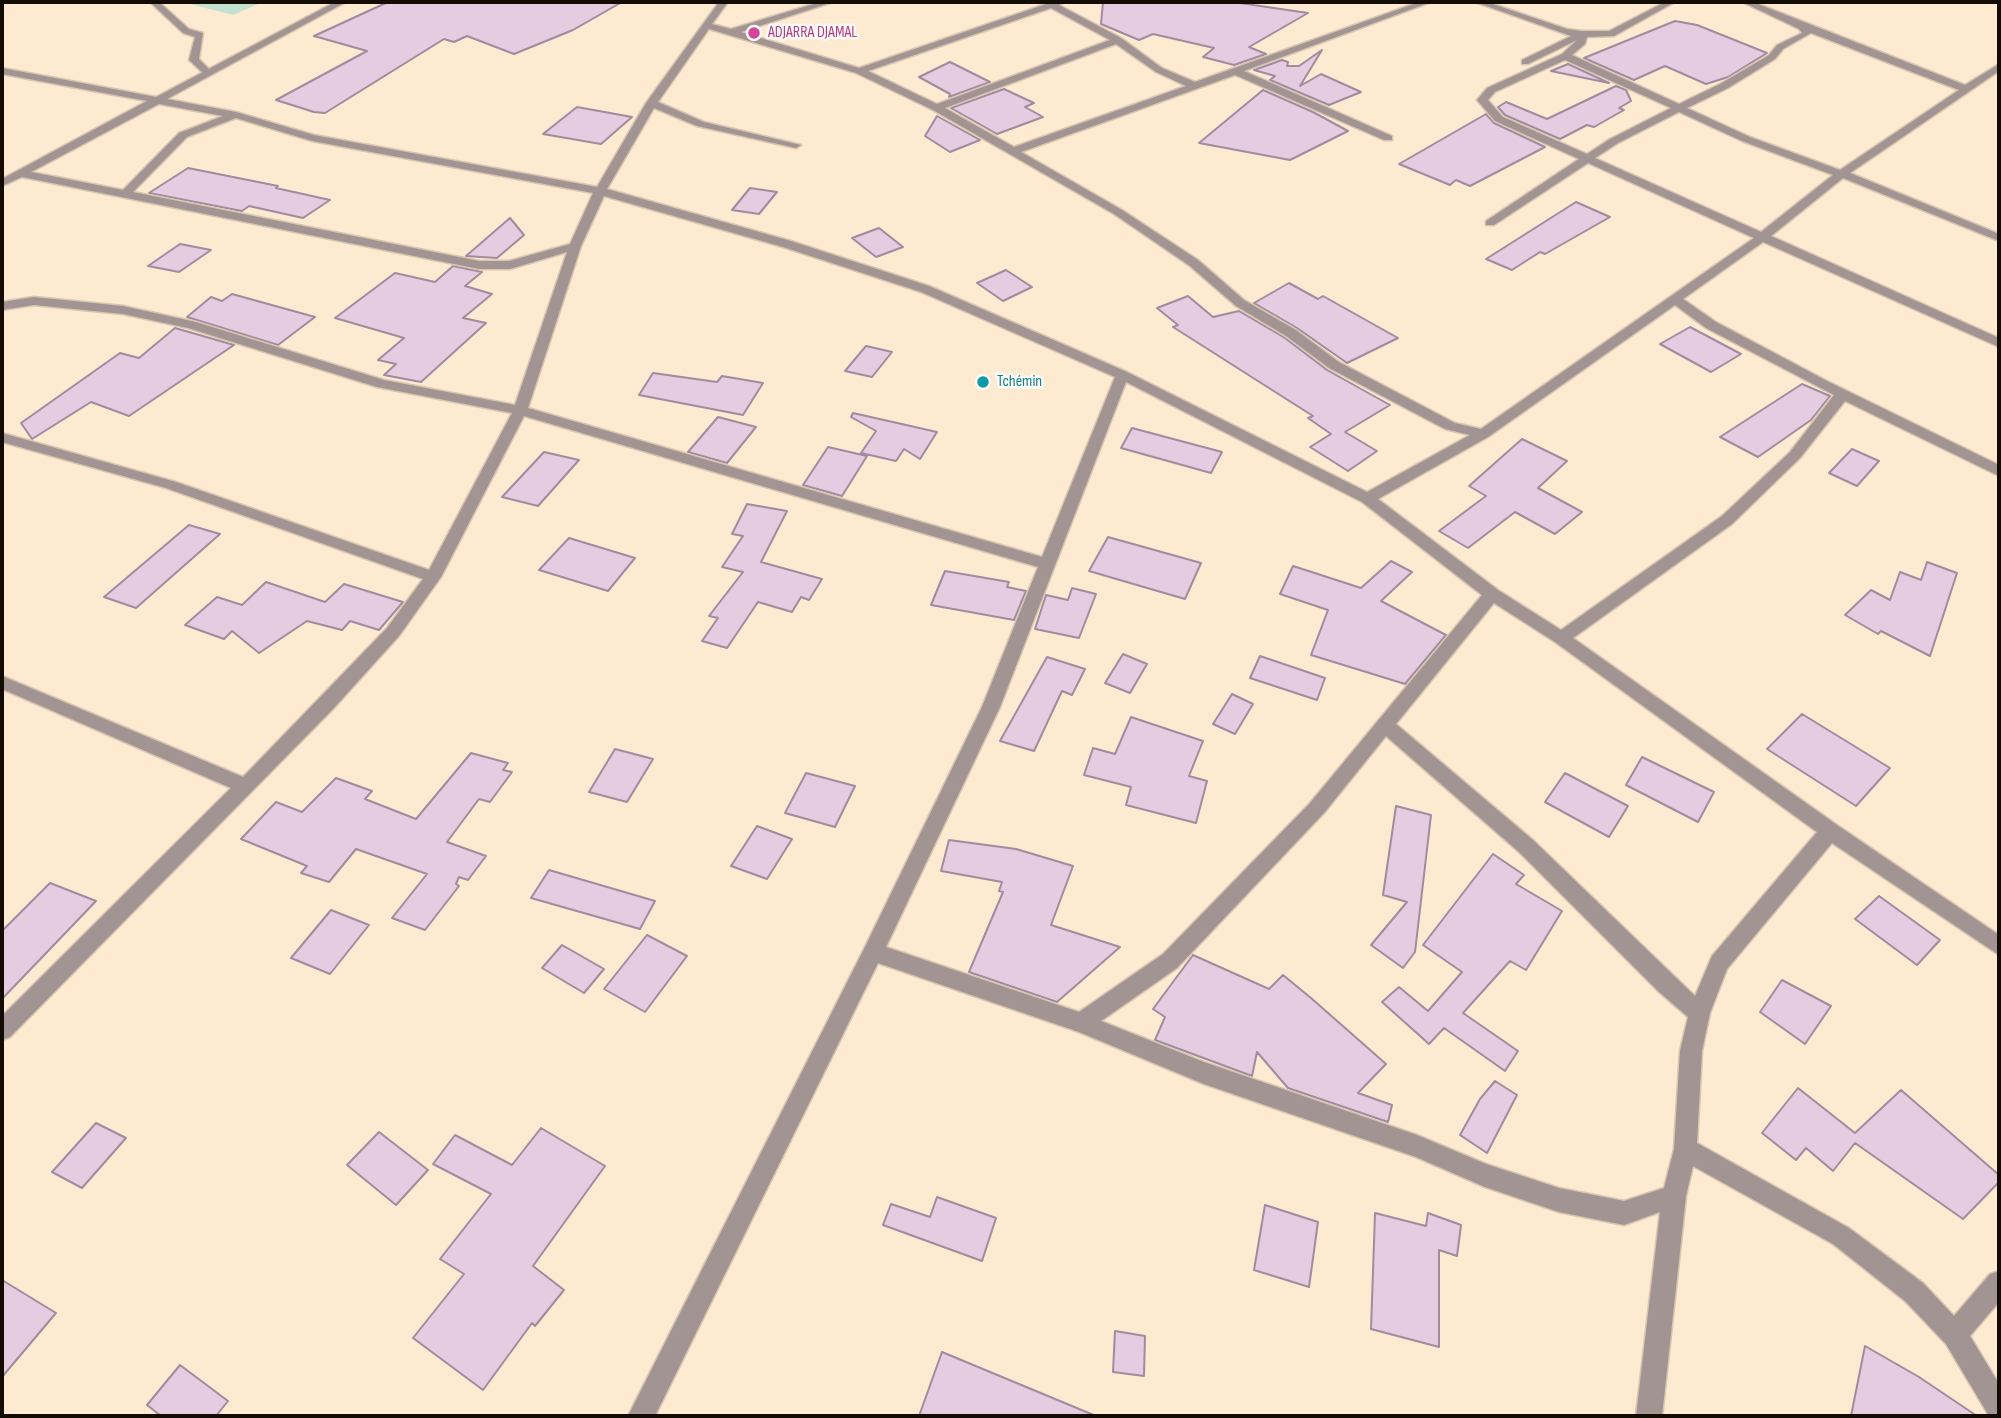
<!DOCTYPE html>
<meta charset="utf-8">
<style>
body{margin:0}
#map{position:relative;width:2001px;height:1418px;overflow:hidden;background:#fdead1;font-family:"Sofia Sans Condensed",sans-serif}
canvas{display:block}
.frame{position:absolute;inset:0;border:4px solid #120c04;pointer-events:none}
</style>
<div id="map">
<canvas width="2001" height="1418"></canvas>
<div class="frame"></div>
</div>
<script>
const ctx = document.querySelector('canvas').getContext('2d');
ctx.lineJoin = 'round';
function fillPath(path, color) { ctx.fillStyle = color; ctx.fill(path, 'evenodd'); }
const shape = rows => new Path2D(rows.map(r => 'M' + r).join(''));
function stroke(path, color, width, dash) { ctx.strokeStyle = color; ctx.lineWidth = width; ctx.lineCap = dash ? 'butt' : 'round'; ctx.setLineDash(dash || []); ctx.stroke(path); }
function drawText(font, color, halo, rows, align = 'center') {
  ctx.font = font + ' "Sofia Sans Condensed",sans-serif'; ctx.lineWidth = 5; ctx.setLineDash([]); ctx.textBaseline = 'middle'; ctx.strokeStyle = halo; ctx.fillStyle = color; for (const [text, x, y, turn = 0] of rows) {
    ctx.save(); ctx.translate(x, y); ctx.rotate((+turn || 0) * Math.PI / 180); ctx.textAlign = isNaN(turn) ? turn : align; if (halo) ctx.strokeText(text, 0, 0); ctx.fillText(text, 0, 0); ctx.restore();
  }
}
const green = shape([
 [182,2,263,2,233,15]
]);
const building = shape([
 [388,2,622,2,573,30,514,54,467,36,454,42,444,39,325,113,314,112,276,100,367,51,314,36,388,2],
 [1103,2,1233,2,1308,13,1249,47,1266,54,1234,65,1203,57,1214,48,1153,34,1139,40,1101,24,1103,2],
 [1675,21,1697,25,1767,53,1728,77,1706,84,1665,66,1634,80,1584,58,1675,21],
 [1322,50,1300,86,1321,74,1361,92,1329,105,1270,80,1275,76,1254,70,1282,60,1288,62,1287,66,1299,66,1322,50],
 [950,62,990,82,949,97,950,94,919,77,950,62],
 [1568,64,1609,83,1551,71,1568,64],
 [1616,86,1626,90,1631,101,1619,108,1624,110,1594,127,1587,125,1560,139,1505,115,1498,107,1506,102,1547,119,1616,86],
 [1004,89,1034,103,1025,107,1043,117,997,134,951,108,1004,89],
 [1263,90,1313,112,1348,131,1290,160,1199,143,1263,90],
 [577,107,632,117,601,144,543,134,577,107],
 [1486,114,1494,123,1545,147,1470,186,1456,180,1450,185,1399,164,1486,114],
 [937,116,980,140,950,152,925,136,937,116],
 [188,168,278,186,276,188,330,200,303,218,249,206,242,211,149,193,188,168],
 [750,188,777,192,759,214,732,210,750,188],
 [1576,202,1610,217,1545,254,1540,252,1512,270,1486,259,1576,202],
 [510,218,524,235,497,258,466,256,510,218],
 [879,228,903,247,876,257,852,238,879,228],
 [180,244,211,250,179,272,148,266,180,244],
 [453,266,482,272,465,286,492,294,463,318,486,323,421,382,384,375,396,364,378,360,404,338,335,318,395,273,435,282,453,266],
 [1006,270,1032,287,1003,301,977,283,1006,270],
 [1289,283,1318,299,1323,296,1398,338,1347,363,1297,328,1254,303,1289,283],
 [232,294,315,317,278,345,187,317,211,297,222,301,232,294],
 [1188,296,1213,317,1239,311,1285,338,1327,370,1390,405,1345,432,1377,451,1348,471,1310,447,1331,434,1308,418,1313,416,1173,327,1178,325,1157,308,1188,296],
 [1690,327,1741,354,1711,372,1660,344,1690,327],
 [175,328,234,345,129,416,91,402,32,439,21,423,120,353,139,358,175,328],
 [866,346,892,352,872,377,845,371,866,346],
 [653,373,717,382,722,376,763,383,743,415,639,395,653,373],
 [1802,384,1830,396,1811,420,1758,457,1720,437,1802,384],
 [853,413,937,432,920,459,904,449,896,461,861,453,876,431,851,417,853,413],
 [718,417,756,427,727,463,688,452,718,417],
 [1132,428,1222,452,1211,473,1121,448,1132,428],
 [1522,439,1567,461,1538,488,1582,512,1555,534,1515,512,1468,548,1439,531,1486,496,1469,486,1522,439],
 [828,447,867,456,842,496,803,485,828,447],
 [1852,449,1879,461,1857,486,1829,473,1852,449],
 [544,452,579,460,538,506,502,497,544,452],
 [747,504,787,511,761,562,822,579,809,600,801,597,792,612,758,602,727,648,702,641,718,618,709,616,743,572,722,567,743,536,732,534,747,504],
 [189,525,220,534,136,608,104,597,189,525],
 [1108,537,1201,563,1185,599,1089,571,1108,537],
 [569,538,635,558,608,591,539,570,569,538],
 [1391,561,1412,572,1381,601,1446,635,1405,684,1311,655,1328,610,1280,594,1293,566,1361,588,1391,561],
 [1927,562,1957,573,1930,656,1881,631,1878,634,1845,615,1871,590,1890,600,1900,572,1921,580,1927,562],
 [945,571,1009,582,1007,587,1026,591,1014,620,931,605,945,571],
 [266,582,325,602,344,584,403,602,379,630,350,621,342,630,307,621,259,653,232,631,224,639,185,625,217,597,242,605,266,582],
 [1072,588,1096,594,1079,638,1035,629,1046,595,1068,600,1072,588],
 [1123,654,1147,664,1130,693,1105,683,1123,654],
 [1260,656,1325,678,1317,700,1250,678,1260,656],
 [1047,657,1085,669,1072,695,1062,691,1034,751,1000,741,1047,657],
 [1232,694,1253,704,1235,734,1213,724,1232,694],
 [1802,714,1890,768,1856,806,1767,749,1802,714],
 [1131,717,1203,741,1189,776,1207,781,1196,823,1126,805,1131,787,1084,775,1093,748,1115,754,1131,717],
 [615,749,653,759,627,802,589,792,615,749],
 [471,753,508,763,503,770,512,772,490,802,479,799,447,842,486,856,468,880,459,877,456,884,459,886,425,930,392,918,427,874,356,849,329,882,301,873,307,866,241,839,276,802,302,812,336,778,372,791,365,799,416,819,471,753],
 [1642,757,1714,792,1698,822,1626,785,1642,757],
 [806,773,855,786,835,827,785,813,806,773],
 [1565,773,1628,806,1609,837,1545,802,1565,773],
 [1396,806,1431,815,1415,952,1403,968,1371,945,1407,902,1383,895,1396,806],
 [757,826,792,839,767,879,731,866,757,826],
 [949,840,1016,849,1073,866,1051,925,1120,947,1057,1002,969,972,1003,892,999,891,1002,882,941,871,949,840],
 [1493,854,1524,875,1516,884,1562,911,1526,970,1510,961,1463,1013,1518,1051,1505,1071,1444,1028,1429,1044,1382,1002,1399,987,1428,1011,1462,972,1423,945,1493,854],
 [549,870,655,901,640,929,531,898,549,870],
 [50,883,96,901,2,999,2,931,50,883],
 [1879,896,1940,940,1917,965,1855,919,1879,896],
 [331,910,369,925,330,974,291,958,331,910],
 [647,935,687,956,645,1012,604,989,647,935],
 [562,945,604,969,584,993,542,968,562,945],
 [1193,955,1269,989,1283,975,1311,998,1386,1064,1358,1093,1392,1105,1388,1122,1288,1088,1257,1052,1252,1076,1155,1040,1165,1017,1153,1009,1193,955],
 [1782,980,1831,1006,1805,1044,1760,1012,1782,980],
 [1495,1081,1517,1095,1487,1153,1460,1135,1480,1099,1495,1081],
 [1798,1088,1855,1133,1901,1090,1999,1175,1999,1182,1963,1219,1855,1143,1833,1171,1806,1148,1796,1160,1762,1133,1798,1088],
 [96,1123,126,1138,82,1188,52,1172,96,1123],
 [541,1128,605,1166,533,1266,564,1290,535,1326,532,1323,483,1390,413,1338,464,1274,440,1259,491,1194,433,1164,455,1135,512,1165,541,1128],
 [379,1132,428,1170,396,1205,347,1165,379,1132],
 [937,1197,996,1218,982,1261,883,1225,891,1204,930,1217,937,1197],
 [1265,1205,1318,1222,1309,1287,1254,1270,1265,1205],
 [1375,1213,1426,1226,1428,1213,1461,1225,1457,1256,1439,1250,1439,1347,1371,1329,1375,1213],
 [2,1280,56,1313,2,1377,2,1280],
 [1115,1331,1145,1336,1144,1376,1113,1372,1115,1331],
 [1865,1346,1919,1377,1977,1416,1851,1416,1865,1346],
 [942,1352,1096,1416,919,1416,942,1352],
 [180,1365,228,1401,216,1416,161,1416,147,1405,180,1365]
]);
const pedestrian = shape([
 [150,2,159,2,189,29,203,33,199,59,210,70,210,74,204,74,189,60,195,37,183,33,150,2]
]);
const minor = shape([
 [335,2,346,2,167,99,236,112,314,135,597,187,646,103,719,2,728,2,712,24,731,29,820,2,833,2,741,32,859,68,1052,2,1064,2,1059,5,1121,38,1162,68,1195,82,1419,2,1431,2,1244,71,1392,136,1392,140,1384,140,1235,75,1021,152,1122,210,1198,260,1244,300,1296,330,1339,362,1455,423,1481,429,1754,238,1588,163,1494,225,1486,225,1486,221,1579,159,1495,121,1477,100,1487,88,1562,54,1577,40,1528,64,1522,64,1522,60,1571,36,1475,2,1487,2,1567,29,1582,31,1609,31,1665,2,1675,2,1614,36,1587,37,1585,44,1572,55,1679,104,1720,84,1769,55,1777,45,1802,33,1799,29,1742,2,1753,2,1965,85,1999,64,1999,71,1850,173,1999,234,1999,241,1843,178,1771,236,1999,338,1999,347,1763,242,1683,299,1716,322,1827,381,1999,465,1999,476,1845,401,1800,458,1732,524,1573,638,1837,825,1999,935,1999,955,1832,843,1727,969,1710,1013,1702,1051,1697,1143,1849,1228,1923,1283,1954,1316,1990,1274,1999,1271,1999,1302,1970,1336,1999,1384,1999,1416,1989,1416,1946,1344,1905,1301,1833,1244,1693,1166,1686,1196,1662,1416,1636,1416,1660,1212,1624,1225,1559,1212,1485,1187,1416,1157,1204,1084,1079,1032,878,963,655,1416,628,1416,866,945,982,707,1038,567,524,416,441,577,399,636,333,709,10,1037,2,1040,2,1016,231,788,2,689,2,676,243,777,387,628,423,579,166,488,2,442,2,433,176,482,429,570,512,413,377,387,188,328,123,314,34,305,2,310,2,302,34,297,123,306,196,322,384,380,515,405,567,252,510,269,479,269,22,177,2,186,2,179,147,101,2,74,2,68,156,97,335,2],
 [1051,8,1110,40,937,104,868,71,1051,8],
 [709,29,856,73,933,110,1114,214,1190,266,1236,306,1286,336,1329,368,1445,429,1470,435,1367,492,1127,372,929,286,791,241,607,189,654,108,697,126,796,148,801,145,704,122,658,102,709,29],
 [1811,33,1959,90,1840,170,1750,137,1687,108,1728,88,1775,59,1783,49,1811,33],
 [1116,44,1156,72,1186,86,1014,147,945,108,1116,44],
 [1565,60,1671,108,1610,139,1587,154,1503,117,1488,100,1495,92,1565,60],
 [159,104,223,116,179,133,123,190,31,172,159,104],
 [1679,112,1742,141,1833,175,1761,232,1595,158,1618,143,1679,112],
 [236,118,312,141,593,193,570,244,509,261,479,261,133,192,187,137,236,118],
 [604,196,783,247,921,292,1115,377,1042,557,528,408,581,246,604,196],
 [1675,305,1706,328,1834,395,1790,452,1722,516,1561,630,1498,590,1378,499,1488,437,1675,305],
 [1126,382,1362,502,1482,595,1310,803,1163,954,1079,1012,886,947,1000,707,1126,382],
 [1494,603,1555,642,1817,832,1712,956,1695,996,1533,840,1396,724,1494,603],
 [1386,736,1519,852,1658,991,1688,1017,1680,1051,1674,1149,1664,1188,1624,1201,1559,1188,1486,1164,1417,1135,1204,1062,1101,1021,1177,968,1324,813,1386,736]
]);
const markers = [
 [754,33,7,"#d1479c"],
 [983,382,7,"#0f9aa8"]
];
const farHotelnames = [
 ["ADJARRA DJAMAL",768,33]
];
const farCulturenames = [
 ["Tchémin",997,382]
];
fillPath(green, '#c3e2d0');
fillPath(building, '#e5cce1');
stroke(building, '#a28b9e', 2);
stroke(pedestrian, '#d7c6b0', 3);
stroke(minor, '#d7c6b0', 3);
fillPath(pedestrian, '#a39494');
fillPath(minor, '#a39494');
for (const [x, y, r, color] of markers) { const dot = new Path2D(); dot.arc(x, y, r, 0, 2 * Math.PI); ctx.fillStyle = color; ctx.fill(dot); stroke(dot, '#fefaf5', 2.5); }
drawText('16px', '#b23c85', '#fefaf5', farHotelnames, 'left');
drawText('16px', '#0d838f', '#fefaf5', farCulturenames, 'left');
</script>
